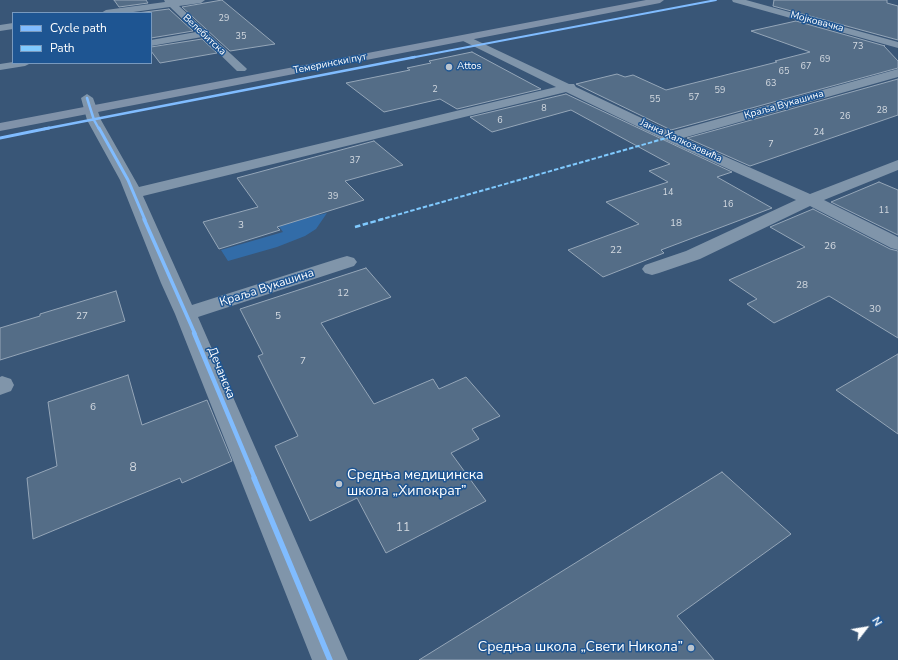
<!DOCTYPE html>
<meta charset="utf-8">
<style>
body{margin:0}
#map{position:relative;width:898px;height:660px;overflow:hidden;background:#395677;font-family:"Nunito Sans",sans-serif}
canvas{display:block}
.legend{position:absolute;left:12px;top:12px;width:140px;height:52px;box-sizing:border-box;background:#1e5592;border:1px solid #7899be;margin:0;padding:5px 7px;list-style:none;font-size:12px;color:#fff}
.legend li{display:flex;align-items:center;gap:8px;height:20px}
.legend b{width:20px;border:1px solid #7899be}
.north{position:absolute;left:846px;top:608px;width:40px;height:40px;-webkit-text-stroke:3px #1e5592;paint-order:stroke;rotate:59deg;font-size:11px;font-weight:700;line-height:16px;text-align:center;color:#fff}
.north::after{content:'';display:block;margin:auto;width:14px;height:18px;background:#fff;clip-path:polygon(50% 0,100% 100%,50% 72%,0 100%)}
</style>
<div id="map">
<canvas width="898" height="660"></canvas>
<ul class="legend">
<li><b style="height:5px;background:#80bcff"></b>Cycle path</li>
<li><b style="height:5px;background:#80caff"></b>Path</li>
</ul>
<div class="north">N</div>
</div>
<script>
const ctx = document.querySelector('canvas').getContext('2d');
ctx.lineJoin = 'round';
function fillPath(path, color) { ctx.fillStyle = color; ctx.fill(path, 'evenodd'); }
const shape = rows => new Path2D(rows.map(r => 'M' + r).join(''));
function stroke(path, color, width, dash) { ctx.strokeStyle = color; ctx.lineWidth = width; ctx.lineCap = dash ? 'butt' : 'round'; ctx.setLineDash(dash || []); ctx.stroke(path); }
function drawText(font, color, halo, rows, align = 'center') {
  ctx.font = font + ' "Nunito Sans",sans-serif'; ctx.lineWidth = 3; ctx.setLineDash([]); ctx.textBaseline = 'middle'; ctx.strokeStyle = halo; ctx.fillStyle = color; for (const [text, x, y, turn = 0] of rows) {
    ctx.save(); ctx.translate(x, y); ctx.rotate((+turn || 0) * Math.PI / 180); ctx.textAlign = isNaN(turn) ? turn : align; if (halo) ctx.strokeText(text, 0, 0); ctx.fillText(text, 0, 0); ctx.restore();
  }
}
const green = shape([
 [300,195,319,215,327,213,316,229,305,236,277,247,228,261,221,250,283,232,263,205]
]);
const building = shape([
 [114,0,146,0,148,3,119,7,114,0],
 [222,0,275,44,230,51,182,7,222,0],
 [774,0,887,0,887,3,898,6,898,40,773,6,774,0],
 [169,9,193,31,151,38,151,13,137,13,169,9],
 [796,21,885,46,884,46,898,61,898,68,671,130,576,84,617,74,625,77,633,75,666,90,777,62,775,61,810,52,751,31,796,21],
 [202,39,217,53,160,63,151,51,151,47,202,39],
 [472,52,541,89,457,109,440,99,384,112,346,83,410,70,407,68,431,63,429,61,472,52],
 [898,79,898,115,750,166,687,138,898,79],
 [566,94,732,172,717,177,772,208,661,250,664,253,603,277,568,250,639,224,606,202,668,182,649,171,670,164,571,110,492,132,470,117,566,94],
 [374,141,403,165,345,181,364,200,277,227,280,230,219,249,203,222,258,207,237,178,374,141],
 [879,182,898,190,898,235,831,202,879,182],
 [813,209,890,249,898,251,898,338,829,296,774,323,747,304,757,299,729,280,805,247,770,227,813,209],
 [366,268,391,297,321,323,374,404,433,379,439,389,466,377,500,416,472,429,479,439,451,453,486,501,386,553,357,498,310,521,275,446,298,436,258,356,263,354,240,309,366,268],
 [116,291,125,321,0,360,0,328,40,316,40,314,116,291],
 [898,354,898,434,836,390,898,354],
 [128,375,142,425,207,400,232,461,182,483,180,478,33,539,27,478,57,466,48,402,128,375],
 [722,472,791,534,677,616,714,660,419,660,722,472]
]);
const minor = shape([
 [164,0,205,0,201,3,179,6,245,67,247,69,245,71,237,71,202,37,151,46,151,40,196,32,170,7,126,13,101,13,106,10,165,2,164,0],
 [732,0,746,0,898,42,898,48,733,2,732,0],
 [13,23,13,29,0,31,0,25,13,23],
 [465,35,569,84,574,84,576,87,671,132,898,69,898,77,683,138,810,194,898,160,898,170,824,200,898,237,898,250,891,248,810,206,700,259,659,273,652,275,645,273,642,269,645,265,686,251,796,200,665,140,566,92,143,196,192,305,340,258,347,256,354,258,357,262,354,266,198,317,348,660,312,660,175,314,161,283,120,180,87,120,81,98,87,94,93,98,101,120,139,187,556,87,461,40,460,38,465,35],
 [13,62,13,63,31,63,25,66,0,70,0,64,13,62],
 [2,376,11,379,14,385,11,391,0,395,0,377,2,376]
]);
const major = shape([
 [646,0,664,0,660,3,0,131,0,123,646,0]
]);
const quietFar1 = shape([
 [379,220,670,137]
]);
const quiet = shape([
 [355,227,383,219]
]);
const cyclewayFar5 = shape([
 [410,58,716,0]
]);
const cyclewayFar4 = shape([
 [87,98,94,120,99,129],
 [44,129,415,57]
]);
const cyclewayFar3 = shape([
 [99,128,128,180,145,220],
 [0,138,49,128]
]);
const cyclewayFar2 = shape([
 [144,219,195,334]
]);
const cyclewayFar1 = shape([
 [194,333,255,479]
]);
const cycleway = shape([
 [254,478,330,660]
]);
const markers = [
 [449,67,4,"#bac4cf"],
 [339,484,4,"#bac4cf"],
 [691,648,4,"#bac4cf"]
];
const farNumbernames = [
 ["29",224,19],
 ["35",241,37],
 ["73",858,47],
 ["69",825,60],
 ["67",806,67],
 ["65",784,72],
 ["63",771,84],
 ["2",435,90],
 ["59",720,91],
 ["57",694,98],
 ["55",655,100],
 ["8",544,109],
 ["28",882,111],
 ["26",845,117],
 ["6",500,121],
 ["24",819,133],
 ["7",771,145],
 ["37",355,161],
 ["14",668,193],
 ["39",333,197],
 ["16",728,205],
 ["11",884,211]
];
const farStreetnames = [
 ["Мојковачка",817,22,15],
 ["Велебитска",204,35,43],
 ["Темерински пут",330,64,-11],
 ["Краља Вукашина",784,105,-16],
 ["Јанка Халкозовића",681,141,25]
];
const farPoinames = [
 ["Attos",457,67]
];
const numberNames = [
 ["18",676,224],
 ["3",241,226],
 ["26",830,247],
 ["22",616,251],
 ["28",802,286],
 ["12",343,294],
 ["30",875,310],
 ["27",82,317],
 ["5",278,317],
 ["7",303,362],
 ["6",93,408]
];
const streetNames = [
 ["Краља Вукашина",267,288,-18],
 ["Дечанска",221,373,68]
];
const nearNumbernames = [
 ["8",133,468],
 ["11",403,528]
];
const nearPoinames = [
 ["Средња медицинска",347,476],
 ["школа „Хипократ”",347,492],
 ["Средња школа „Свети Никола”",683,648,"right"]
];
fillPath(green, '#326ca8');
fillPath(building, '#546d87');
stroke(building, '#95a6b8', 1);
fillPath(minor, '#8095aa');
fillPath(major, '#8092a9');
stroke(quietFar1, '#80caff', 2, [4.5, 2]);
stroke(quiet, '#80caff', 2.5, [5.5, 2.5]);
stroke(cyclewayFar5, '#80bcff', 2);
stroke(cyclewayFar4, '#80bcff', 2.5);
stroke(cyclewayFar3, '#80bcff', 3);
stroke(cyclewayFar2, '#80bcff', 3.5);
stroke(cyclewayFar1, '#80bcff', 4.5);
stroke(cycleway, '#80bcff', 5.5);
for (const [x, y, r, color] of markers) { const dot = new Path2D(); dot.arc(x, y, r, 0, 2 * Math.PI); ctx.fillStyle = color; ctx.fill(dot); stroke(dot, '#1e5592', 1.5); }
drawText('9px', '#d4dae1', null, farNumbernames);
drawText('10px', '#fff', '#1e5592', farStreetnames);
drawText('10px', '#fff', '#1e5592', farPoinames, 'left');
drawText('10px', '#d4dae1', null, numberNames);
drawText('12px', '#fff', '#1e5592', streetNames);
drawText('12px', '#d4dae1', null, nearNumbernames);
drawText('14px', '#fff', '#1e5592', nearPoinames, 'left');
</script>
